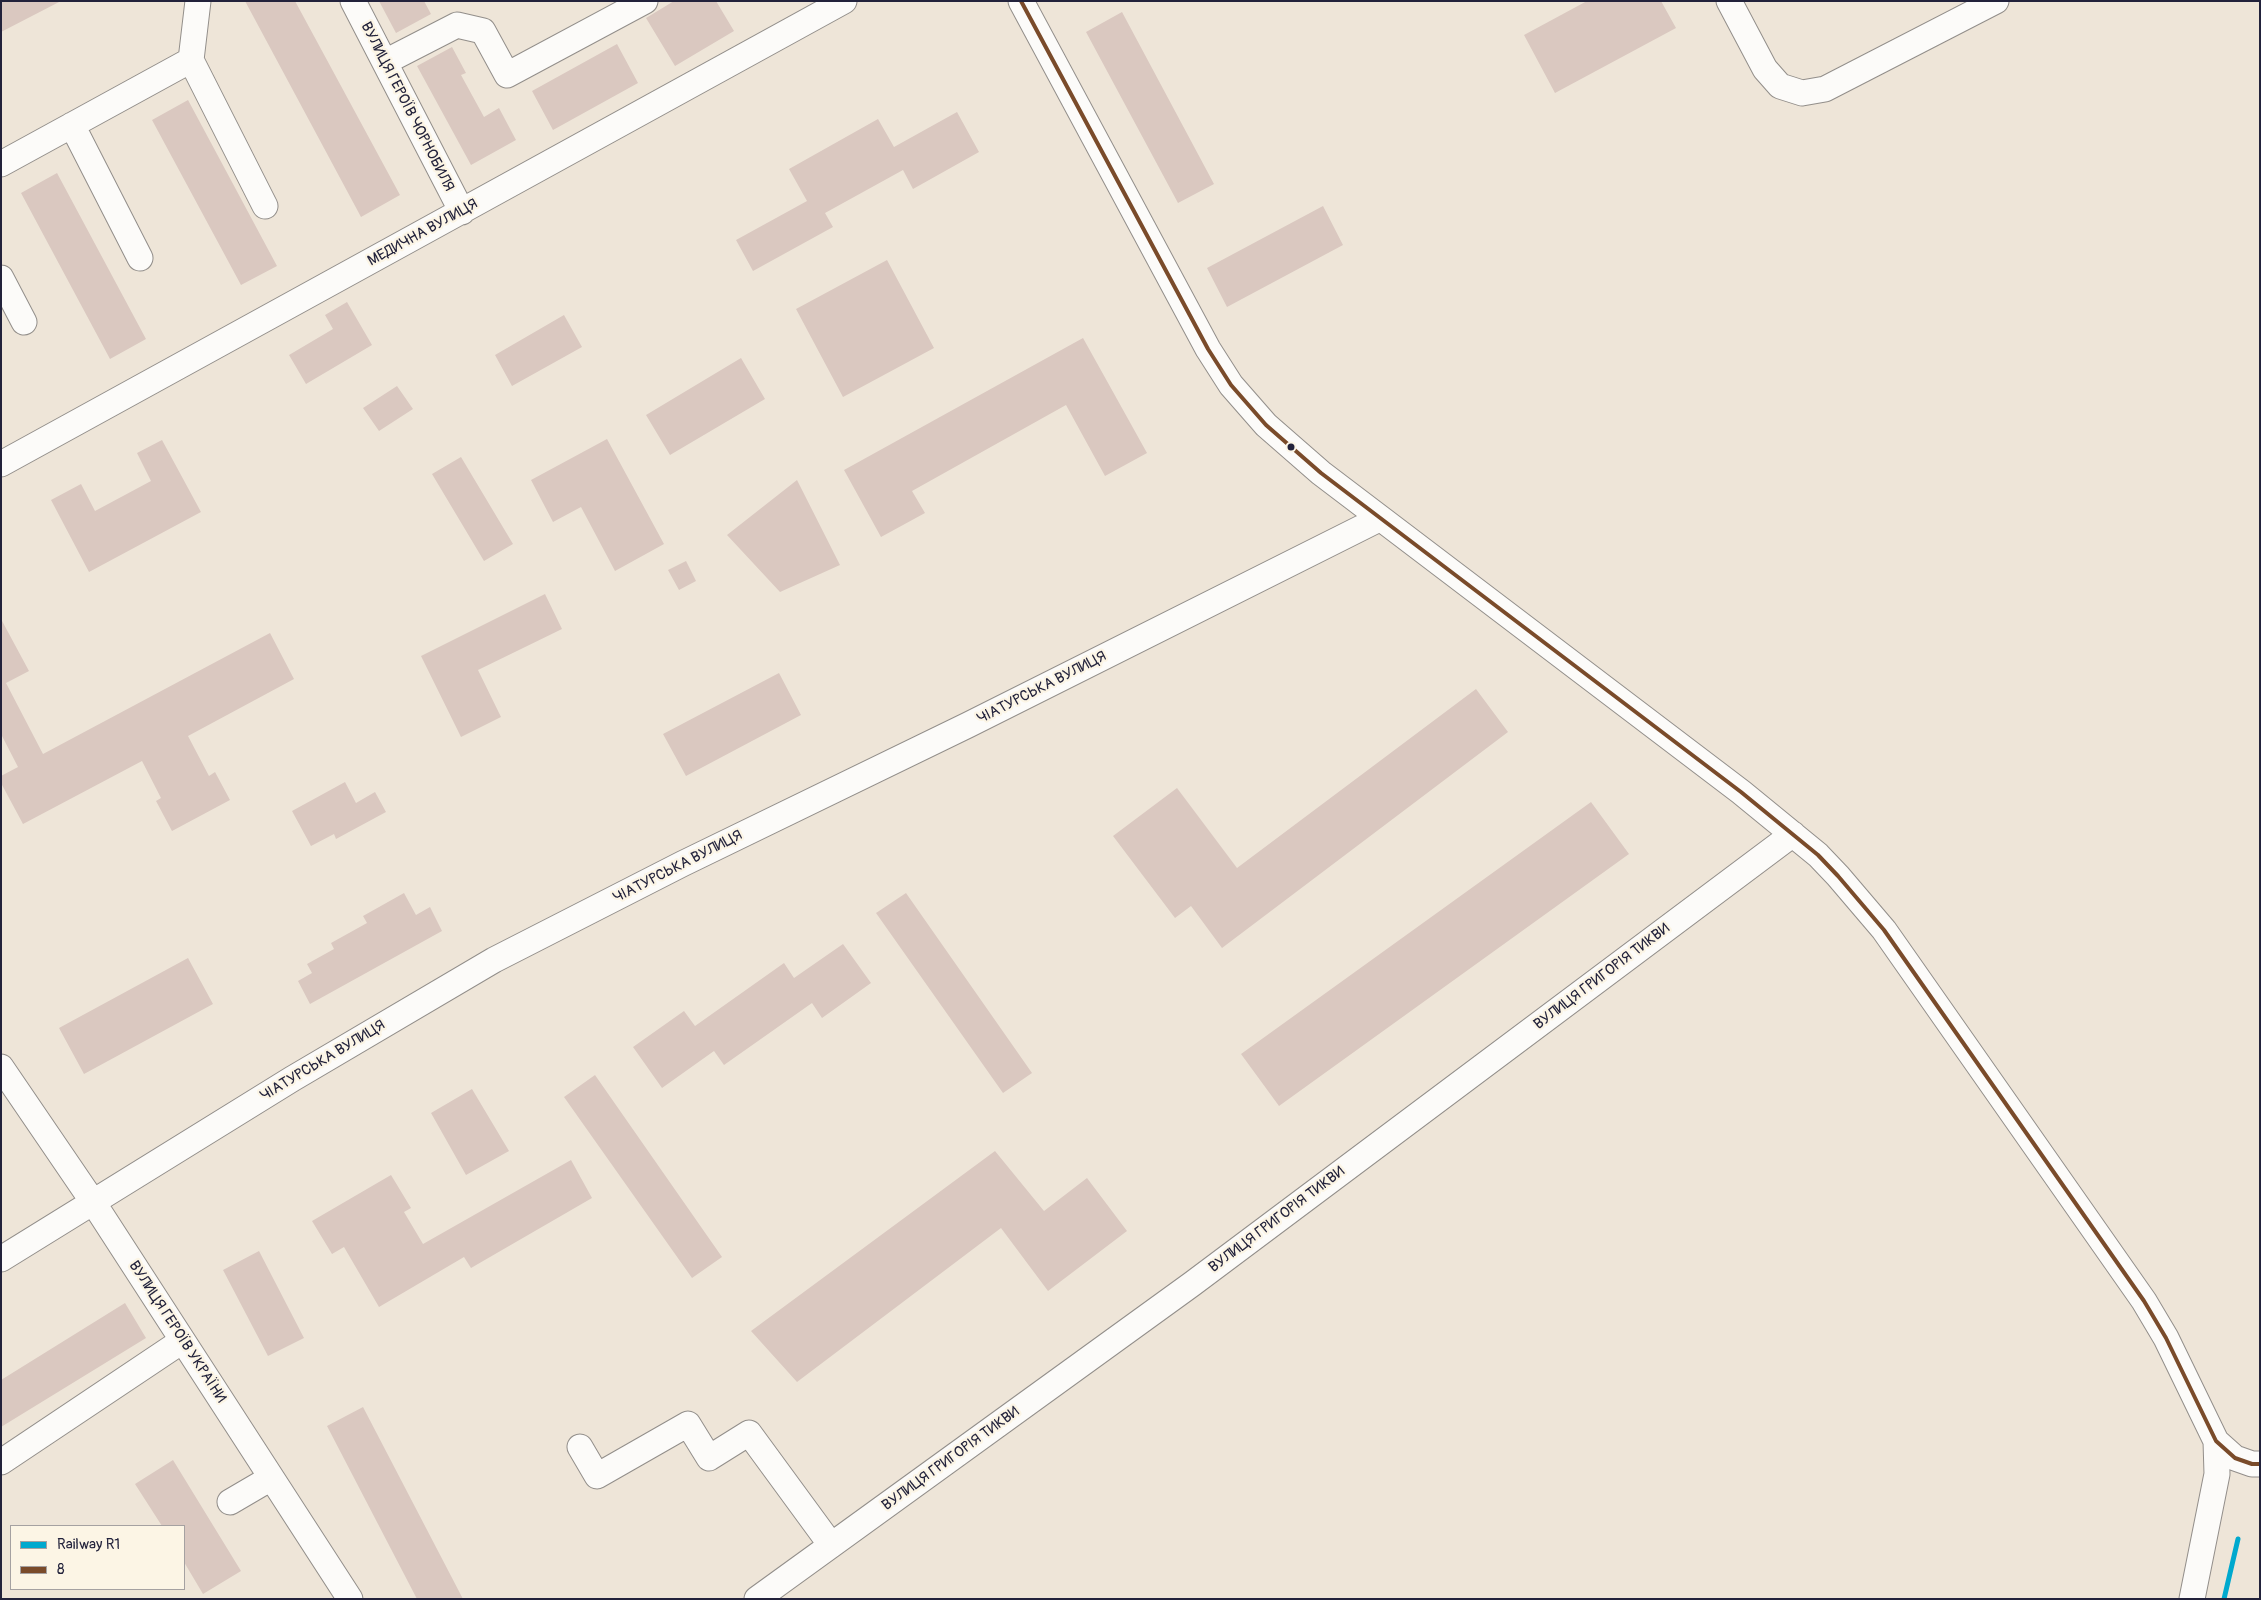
<!DOCTYPE html>
<meta charset="utf-8">
<style>
body{margin:0}
#map{position:relative;width:2261px;height:1600px;overflow:hidden;background:#eee5d8;font-family:Pangolin,sans-serif}
canvas{display:block}
.frame{position:absolute;inset:0;border:2px solid #22223b;pointer-events:none}
.legend{position:absolute;left:10px;top:1525px;width:175px;height:65px;box-sizing:border-box;background:#fcf5e5;border:1px solid #a5a1a1;margin:0;padding:6px 9px;list-style:none;font-size:15px;color:#22223b}
.legend li{display:flex;align-items:center;gap:10px;height:25px}
.legend b{width:25px;border:1px solid #a5a1a1}
</style>
<div id="map">
<canvas width="2261" height="1600"></canvas>
<div class="frame"></div>
<ul class="legend">
<li><b style="height:6px;background:#00a9ce"></b>Railway R1</li>
<li><b style="height:6px;background:#7a4b2a"></b>8</li>
</ul>
</div>
<script>
const ctx = document.querySelector('canvas').getContext('2d');
ctx.lineJoin = 'round';
function fillPath(path, color) { ctx.fillStyle = color; ctx.fill(path, 'evenodd'); }
const shape = rows => new Path2D(rows.map(r => 'M' + r).join(''));
function stroke(path, color, width, dash) { ctx.strokeStyle = color; ctx.lineWidth = width; ctx.lineCap = dash ? 'butt' : 'round'; ctx.setLineDash(dash || []); ctx.stroke(path); }
function drawText(font, color, halo, rows, align = 'center') {
  ctx.font = font + ' Pangolin,sans-serif'; ctx.lineWidth = 4.5; ctx.setLineDash([]); ctx.textBaseline = 'middle'; ctx.strokeStyle = halo; ctx.fillStyle = color; for (const [text, x, y, turn = 0] of rows) {
    ctx.save(); ctx.translate(x, y); ctx.rotate((+turn || 0) * Math.PI / 180); ctx.textAlign = isNaN(turn) ? turn : align; if (halo) ctx.strokeText(text, 0, 0); ctx.fillText(text, 0, 0); ctx.restore();
  }
}
const building = shape([
 [1,1,61,1,1,32],
 [245,1,295,1,400,195,361,217],
 [379,1,424,1,431,14,396,33],
 [674,1,716,1,734,31,675,66,646,18],
 [1587,1,1661,1,1676,28,1555,93,1524,35],
 [1122,12,1214,184,1178,203,1086,32],
 [617,44,638,83,553,130,532,91],
 [452,47,466,73,461,75,484,117,499,108,516,140,471,165,417,66],
 [188,100,277,266,241,285,152,120],
 [957,112,979,152,913,189,903,170,825,213,833,227,753,271,736,240,807,201,789,169,878,119,894,147],
 [57,173,146,339,110,359,21,193],
 [1323,206,1343,245,1227,307,1207,268],
 [887,260,934,348,843,397,796,309],
 [347,302,372,345,306,384,289,355,333,329,325,315],
 [564,315,582,347,512,386,495,355],
 [1083,338,1147,453,1105,476,1066,405,912,491,925,513,881,537,844,470],
 [741,358,765,399,670,455,646,415],
 [397,386,413,409,379,431,363,408],
 [607,439,664,544,615,571,581,507,553,522,531,480],
 [162,440,201,512,89,572,51,500,81,484,95,511,151,481,137,453],
 [461,457,513,544,484,561,432,474],
 [797,480,840,565,780,592,727,535],
 [686,561,696,581,679,590,668,570],
 [545,594,562,629,478,670,501,717,461,737,421,656],
 [1,619,29,671,6,683,43,754,270,633,294,679,188,736,209,776,215,772,230,800,172,831,156,801,161,798,142,761,23,824,1,783,1,776,18,767,1,734],
 [779,673,801,715,686,776,663,734],
 [1476,689,1508,732,1222,948,1191,906,1175,918,1113,836,1177,788,1237,868],
 [345,782,356,803,375,792,386,812,336,839,334,834,311,846,292,811],
 [1591,802,1629,854,1279,1106,1241,1054],
 [404,893,416,915,430,907,442,931,310,1004,298,981,312,973,307,964,334,949,331,943,367,923,363,916],
 [906,893,1032,1073,1003,1093,876,913],
 [843,944,871,983,822,1018,812,1003,724,1065,714,1051,662,1088,633,1047,684,1011,695,1026,784,963,794,978],
 [188,958,213,1004,84,1074,59,1028],
 [595,1075,722,1257,692,1278,564,1097],
 [472,1089,509,1151,466,1175,431,1113],
 [995,1151,1044,1211,1087,1178,1127,1231,1048,1291,1001,1228,797,1382,751,1331],
 [571,1160,592,1198,471,1268,464,1257,379,1307,344,1247,332,1254,312,1221,391,1175,411,1208,404,1212,423,1244],
 [259,1251,304,1338,268,1356,223,1270],
 [125,1303,146,1338,1,1427,1,1380],
 [363,1407,463,1599,417,1599,327,1426],
 [173,1460,241,1571,203,1594,184,1562,184,1526,162,1526,135,1484]
]);
const minor = shape([
 [198,1,191,60,265,206],
 [353,1,462,212],
 [1021,1,1208,349,1231,385,1266,425,1321,473,1741,792,1818,855,1838,876,1884,930,2144,1301,2166,1338,2216,1441,2235,1458,2252,1464,2260,1464],
 [1729,1,1765,69,1780,86,1802,93,1825,89,1996,1],
 [385,62,457,25,483,31,507,75,645,1],
 [72,125,140,258],
 [1,164,191,60],
 [1,278,24,322],
 [1,464,844,1],
 [1,1067,93,1202,350,1599],
 [1,1259,292,1079,494,960,682,864,968,725,1379,519],
 [580,1447,597,1476,688,1424,709,1458,749,1433,831,1545],
 [1,1462,182,1341],
 [230,1502,271,1478],
 [757,1599,1192,1284,1793,834],
 [2192,1599,2217,1474,2216,1441]
]);
const bus1 = shape([
 [1021,1,1208,349,1231,385,1266,425,1321,473,1741,792,1818,855,1838,876,1884,930,2144,1301,2166,1338,2216,1441,2235,1458,2252,1464,2260,1464]
]);
const rail1 = shape([
 [2224,1599,2238,1539]
]);
const markers = [
 [1291,447,4.5,"#22223b"]
];
const streetNames = [
 ["ВУЛИЦЯ ГЕРОЇВ ЧОРНОБИЛЯ",407,107,63],
 ["МЕДИЧНА ВУЛИЦЯ",423,233,-29],
 ["ЧІАТУРСЬКА ВУЛИЦЯ",1042,688,-27],
 ["ЧІАТУРСЬКА ВУЛИЦЯ",678,867,-27],
 ["ВУЛИЦЯ ГРИГОРІЯ ТИКВИ",1602,977,-37],
 ["ЧІАТУРСЬКА ВУЛИЦЯ",323,1061,-31],
 ["ВУЛИЦЯ ГРИГОРІЯ ТИКВИ",1277,1220,-37],
 ["ВУЛИЦЯ ГЕРОЇВ УКРАЇНИ",177,1332,57],
 ["ВУЛИЦЯ ГРИГОРІЯ ТИКВИ",951,1459,-36]
];
fillPath(building, '#dac8c0');
stroke(minor, '#928e8a', 27);
stroke(minor, '#fcfbf9', 25);
stroke(bus1, '#7a4b2a', 4);
stroke(rail1, '#00a9ce', 5);
for (const [x, y, r, color] of markers) { const dot = new Path2D(); dot.arc(x, y, r, 0, 2 * Math.PI); ctx.fillStyle = color; ctx.fill(dot); stroke(dot, '#fcf5e5', 2); }
drawText('15px', '#22223b', '#fcf5e5', streetNames);
</script>
